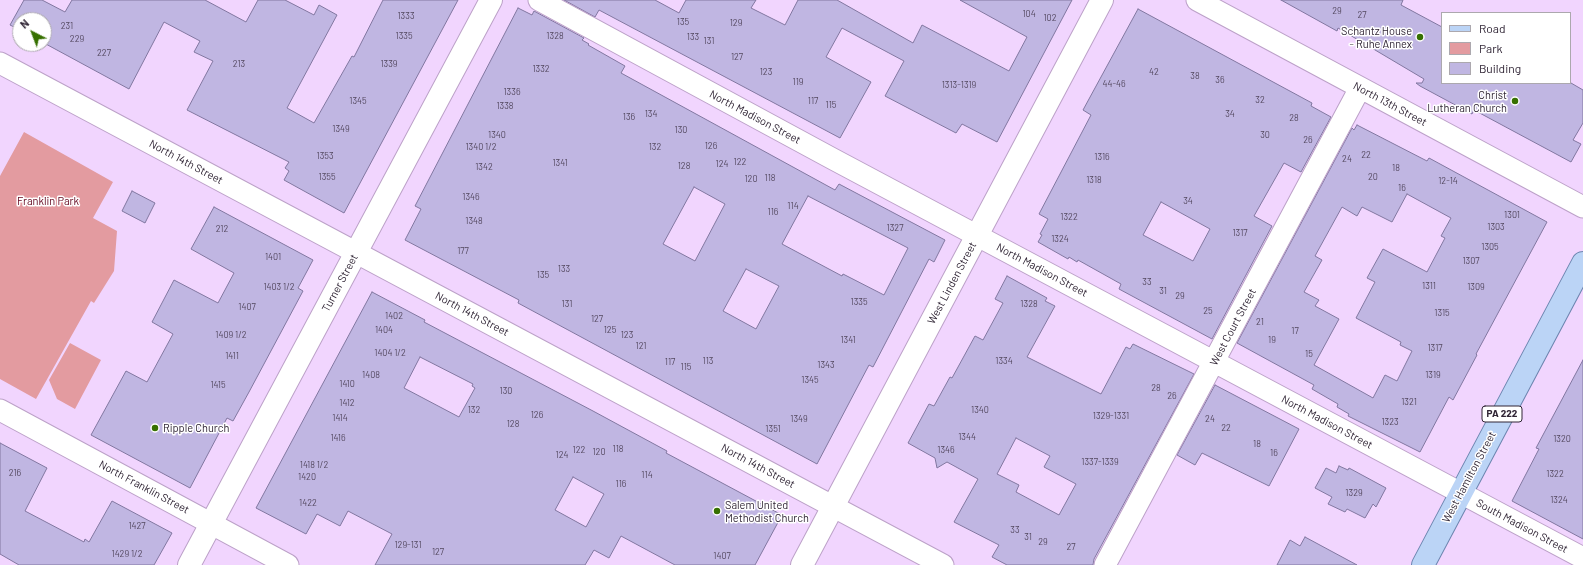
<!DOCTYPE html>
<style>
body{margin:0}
#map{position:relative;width:1583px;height:565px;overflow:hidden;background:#f1d5fe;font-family:Barlow,sans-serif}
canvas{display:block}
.legend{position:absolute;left:1441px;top:12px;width:130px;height:72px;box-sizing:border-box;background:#fff;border:1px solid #aca8ae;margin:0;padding:5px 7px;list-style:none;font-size:12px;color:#302535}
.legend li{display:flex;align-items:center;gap:8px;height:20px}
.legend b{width:20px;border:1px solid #aca8ae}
.north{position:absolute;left:12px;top:12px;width:40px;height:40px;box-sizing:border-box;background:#fff;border:1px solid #aca8ae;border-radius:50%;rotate:318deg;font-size:11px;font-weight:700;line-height:16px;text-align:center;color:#302535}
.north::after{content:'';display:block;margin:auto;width:14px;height:18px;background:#367000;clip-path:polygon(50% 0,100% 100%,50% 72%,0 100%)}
</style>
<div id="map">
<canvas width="1583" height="565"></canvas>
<ul class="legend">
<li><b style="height:5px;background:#bbd4f6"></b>Road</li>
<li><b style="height:11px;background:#e39ba0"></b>Park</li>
<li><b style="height:11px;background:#c0b6e2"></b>Building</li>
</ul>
<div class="north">N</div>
</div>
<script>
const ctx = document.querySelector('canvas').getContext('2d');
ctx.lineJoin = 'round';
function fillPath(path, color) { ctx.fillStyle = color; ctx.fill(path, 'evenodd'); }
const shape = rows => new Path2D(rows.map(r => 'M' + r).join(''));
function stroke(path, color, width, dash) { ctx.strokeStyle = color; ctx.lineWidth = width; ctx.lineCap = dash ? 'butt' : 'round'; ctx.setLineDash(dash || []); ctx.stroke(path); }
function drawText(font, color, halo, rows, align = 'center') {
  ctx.font = font + ' Barlow,sans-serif'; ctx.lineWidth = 3; ctx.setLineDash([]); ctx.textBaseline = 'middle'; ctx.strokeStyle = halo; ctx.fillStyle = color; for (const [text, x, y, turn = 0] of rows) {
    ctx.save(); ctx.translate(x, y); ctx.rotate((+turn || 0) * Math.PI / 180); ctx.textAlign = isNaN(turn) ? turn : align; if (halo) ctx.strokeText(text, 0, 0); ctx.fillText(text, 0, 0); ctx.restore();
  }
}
const green = shape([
 [24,132,113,182,93,218,117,231,114,271,94,303,91,301,36,399,0,379,0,176],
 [70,343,101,360,75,409,57,399,49,380]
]);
const building = shape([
 [24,0,42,0,65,12,72,0,205,0,246,22,258,0,285,0,314,15,319,5,337,15,287,108,314,123,352,56,354,57,383,0,458,0,344,213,284,180,289,171,285,168,289,162,187,110,213,61,194,52,200,41,164,22,129,89,44,43,44,20,20,20,20,30,10,25,24,0],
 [564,0,655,0,679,13,686,0,756,0,751,8,785,25,798,0,837,0,913,43,922,25,1009,71,1027,37,960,0,1072,0,997,142,962,124,956,133,885,96,904,61,842,28,826,57,871,82,840,138,599,10,595,17,564,0],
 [1281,0,1403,0,1401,5,1442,27,1442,83,1571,83,1583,90,1583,123,1573,140,1581,144,1571,162,1474,110,1472,114,1420,86,1416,83,1422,83,1424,79,1338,28,1337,31,1281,0],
 [518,8,532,15,534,11,584,38,582,40,589,44,588,45,625,66,621,73,835,190,839,184,945,240,934,262,929,259,873,367,869,365,817,464,518,303,519,300,405,240,421,209,415,206,518,8],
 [694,187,725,204,695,261,663,244,694,187],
 [808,196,908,248,884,295,843,274,842,276,782,244,808,196],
 [746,269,779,286,756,329,723,311,746,269],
 [1138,9,1312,103,1311,106,1331,117,1301,172,1284,163,1254,216,1272,226,1212,339,1119,289,1121,284,1078,260,1077,262,1069,257,1068,259,1038,242,1042,235,1040,234,1048,219,1039,214,1091,115,1083,110,1138,9],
 [1161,202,1210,229,1193,261,1143,235,1161,202],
 [1357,125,1427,161,1429,158,1547,222,1476,354,1477,355,1453,400,1449,397,1420,452,1348,416,1349,414,1337,407,1338,404,1312,389,1314,385,1237,343,1352,128,1354,130,1357,125],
 [1407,194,1451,218,1441,236,1445,238,1427,272,1383,249,1367,278,1375,282,1356,318,1401,342,1400,345,1412,351,1397,381,1385,375,1373,398,1314,365,1339,319,1315,306,1319,300,1304,292,1322,260,1315,256,1342,207,1357,216,1362,207,1392,222,1407,194],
 [132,191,155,203,145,223,122,211,132,191],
 [214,207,313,260,298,288,303,291,249,392,233,421,227,418,190,488,91,435,126,371,147,382,173,334,152,322,174,280,218,303,234,273,191,249,214,207],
 [1007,276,1047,298,1045,301,1055,306,1027,357,1101,394,1126,347,1130,349,1133,344,1194,374,1094,559,1093,565,1007,565,992,557,999,545,954,522,978,479,947,462,937,468,935,458,908,443,929,404,934,406,950,377,952,378,975,336,983,340,1003,303,995,299,1007,276],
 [1016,438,1050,456,1044,467,1076,484,1059,515,1016,492,1019,485,997,474,1016,438],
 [372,292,425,320,424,322,593,411,667,451,666,453,782,515,755,565,675,565,621,536,609,558,594,550,585,565,375,565,392,534,348,511,340,526,317,514,306,534,256,508,372,292],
 [420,357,473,384,472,386,475,388,459,417,404,388,420,357],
 [573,477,604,494,586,527,555,510,573,477],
 [1583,360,1583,539,1512,501,1539,449,1536,448,1583,360],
 [1215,385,1299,429,1269,486,1202,453,1195,465,1177,455,1215,385],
 [0,443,47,468,25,511,84,542,85,539,89,542,112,501,172,533,154,565,19,565,0,554,0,443],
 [1339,466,1348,470,1349,468,1386,488,1376,507,1373,504,1365,518,1347,509,1345,512,1328,504,1332,497,1315,488,1326,468,1336,473,1339,466],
 [1305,537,1357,565,1277,565,1290,540,1300,546,1305,537]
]);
const minor = shape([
 [539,0,833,159,1583,558],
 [1197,0,1583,207],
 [0,63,943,565],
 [0,410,288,565],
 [1105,565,1360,88]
]);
const tertiary = shape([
 [189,565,491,0],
 [802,565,1102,0]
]);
const primary = shape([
 [1423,565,1583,263]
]);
const markers = [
 [1420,37,4,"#367000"],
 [1515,101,4,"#367000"],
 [155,428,4,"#367000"],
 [717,511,4,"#367000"]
];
const numberNames = [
 ["29",1337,11],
 ["104",1029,14],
 ["27",1362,15],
 ["1333",406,16],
 ["102",1050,18],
 ["135",683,22],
 ["129",736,23],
 ["231",67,26],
 ["1335",404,36],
 ["1328",555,36],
 ["133",693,37],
 ["229",77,39],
 ["131",709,41],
 ["227",104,53],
 ["127",737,57],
 ["213",239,64],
 ["1339",389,64],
 ["1332",541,69],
 ["123",766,72],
 ["42",1154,72],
 ["38",1195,76],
 ["36",1220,80],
 ["119",798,82],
 ["44-46",1114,84],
 ["1313-1319",959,85],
 ["1336",512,92],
 ["32",1260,100],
 ["1345",358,101],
 ["117",813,101],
 ["115",831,105],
 ["1338",505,106],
 ["134",651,114],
 ["34",1230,114],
 ["136",629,117],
 ["28",1294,118],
 ["1349",341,129],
 ["130",681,130],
 ["1340",497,135],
 ["30",1265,135],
 ["26",1308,140],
 ["126",711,146],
 ["1340 1/2",481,147],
 ["132",655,147],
 ["22",1366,155],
 ["1353",325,156],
 ["1316",1102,157],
 ["24",1347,159],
 ["122",740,162],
 ["1341",560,163],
 ["124",722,164],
 ["128",684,166],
 ["1342",484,167],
 ["18",1396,168],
 ["1355",327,177],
 ["20",1373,177],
 ["118",770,178],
 ["120",751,179],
 ["1318",1094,180],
 ["12-14",1448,181],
 ["16",1402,188],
 ["1346",471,197],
 ["34",1188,201],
 ["114",793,206],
 ["116",773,212],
 ["1301",1512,215],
 ["1322",1069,217],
 ["1348",474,221],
 ["1303",1496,227],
 ["1327",895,228],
 ["212",222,229],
 ["1317",1240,233],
 ["1324",1060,239],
 ["1305",1490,247],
 ["177",463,251],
 ["1401",273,257],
 ["1307",1471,261],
 ["133",564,269],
 ["135",543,275],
 ["33",1147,282],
 ["1311",1429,286],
 ["1403 1/2",279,287],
 ["1309",1476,287],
 ["31",1163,291],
 ["29",1180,296],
 ["1335",859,302],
 ["131",567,304],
 ["1328",1029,304],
 ["1407",247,307],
 ["25",1208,311],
 ["1315",1442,313],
 ["1402",394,316],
 ["127",597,319],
 ["21",1260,322],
 ["1404",384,330],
 ["125",610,330],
 ["17",1295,331],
 ["1409 1/2",231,335],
 ["123",627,335],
 ["1341",848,340],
 ["19",1272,340],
 ["121",641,346],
 ["1317",1435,348],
 ["1404 1/2",390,353],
 ["15",1309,354],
 ["1411",232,356],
 ["113",708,361],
 ["1334",1004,361],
 ["117",670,362],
 ["1343",826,365],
 ["115",686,367],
 ["1408",371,375],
 ["1319",1433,375],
 ["1345",810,380],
 ["1410",347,384],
 ["1415",218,385],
 ["28",1156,388],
 ["130",506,391],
 ["26",1172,396],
 ["1321",1409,402],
 ["1412",347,403],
 ["132",474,410],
 ["1340",980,410],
 ["126",537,415],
 ["1329-1331",1111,416],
 ["1414",340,418],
 ["1349",799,419],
 ["24",1210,419],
 ["1323",1390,422],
 ["128",513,424],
 ["22",1226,428],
 ["1351",773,429],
 ["1344",967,437],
 ["1416",338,438],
 ["1320",1562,439],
 ["18",1257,444],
 ["118",618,449],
 ["122",579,450],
 ["1346",946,450],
 ["120",599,452],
 ["16",1274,453],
 ["124",562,455],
 ["1337-1339",1100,462],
 ["1418 1/2",314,465],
 ["216",15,473],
 ["1322",1555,474],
 ["114",647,475],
 ["1420",307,477],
 ["116",621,484],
 ["1329",1354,493],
 ["1324",1559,500],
 ["1422",308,503],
 ["1427",137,526],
 ["33",1015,530],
 ["31",1028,537],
 ["29",1043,542],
 ["129-131",408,545],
 ["27",1071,547],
 ["127",438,552],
 ["1429 1/2",127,554],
 ["1407",722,556]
];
const shields = [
 [1502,414,40]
];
const shieldNames = [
 ["PA 222",1502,414]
];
const poiNames = [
 ["Schantz House",1412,31],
 ["- Ruhe Annex",1412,44],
 ["Christ",1507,95],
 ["Lutheran Church",1507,108],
 ["Ripple Church",163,428,"left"],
 ["Salem United",725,505,"left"],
 ["Methodist Church",725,518,"left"]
];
const streetNames = [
 ["North 13th Street",1390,104,28],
 ["North Madison Street",755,117,28],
 ["North 14th Street",186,162,28],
 ["North Madison Street",1042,270,28],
 ["Turner Street",340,283,-62],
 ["West Linden Street",952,283,-62],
 ["North 14th Street",472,314,28],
 ["West Court Street",1233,327,-62],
 ["North Madison Street",1327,422,28],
 ["North 14th Street",758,466,28],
 ["West Hamilton Street",1469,477,-62],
 ["North Franklin Street",144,487,28],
 ["South Madison Street",1522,526,28]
];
const parkNames = [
 ["Franklin Park",48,201]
];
fillPath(green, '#e39ba0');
fillPath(building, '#c0b6e2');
stroke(building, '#8177a0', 1);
stroke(minor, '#bca1c8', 23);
stroke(tertiary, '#bca1c8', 24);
stroke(primary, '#6c85af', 24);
stroke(minor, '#fff', 21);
stroke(tertiary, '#fff', 22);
stroke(primary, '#bbd4f6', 22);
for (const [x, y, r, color] of markers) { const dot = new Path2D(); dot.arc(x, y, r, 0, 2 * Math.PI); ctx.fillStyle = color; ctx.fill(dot); stroke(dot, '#fff', 1.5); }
drawText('9px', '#544960', null, numberNames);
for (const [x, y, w] of shields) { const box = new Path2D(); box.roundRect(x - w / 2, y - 8, w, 16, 3); ctx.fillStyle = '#fff'; ctx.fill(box); stroke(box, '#302535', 1); }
drawText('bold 10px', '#302535', null, shieldNames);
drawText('11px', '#302535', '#fff', poiNames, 'right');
drawText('11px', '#302535', '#fff', streetNames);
drawText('11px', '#61031c', '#fff', parkNames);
</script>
